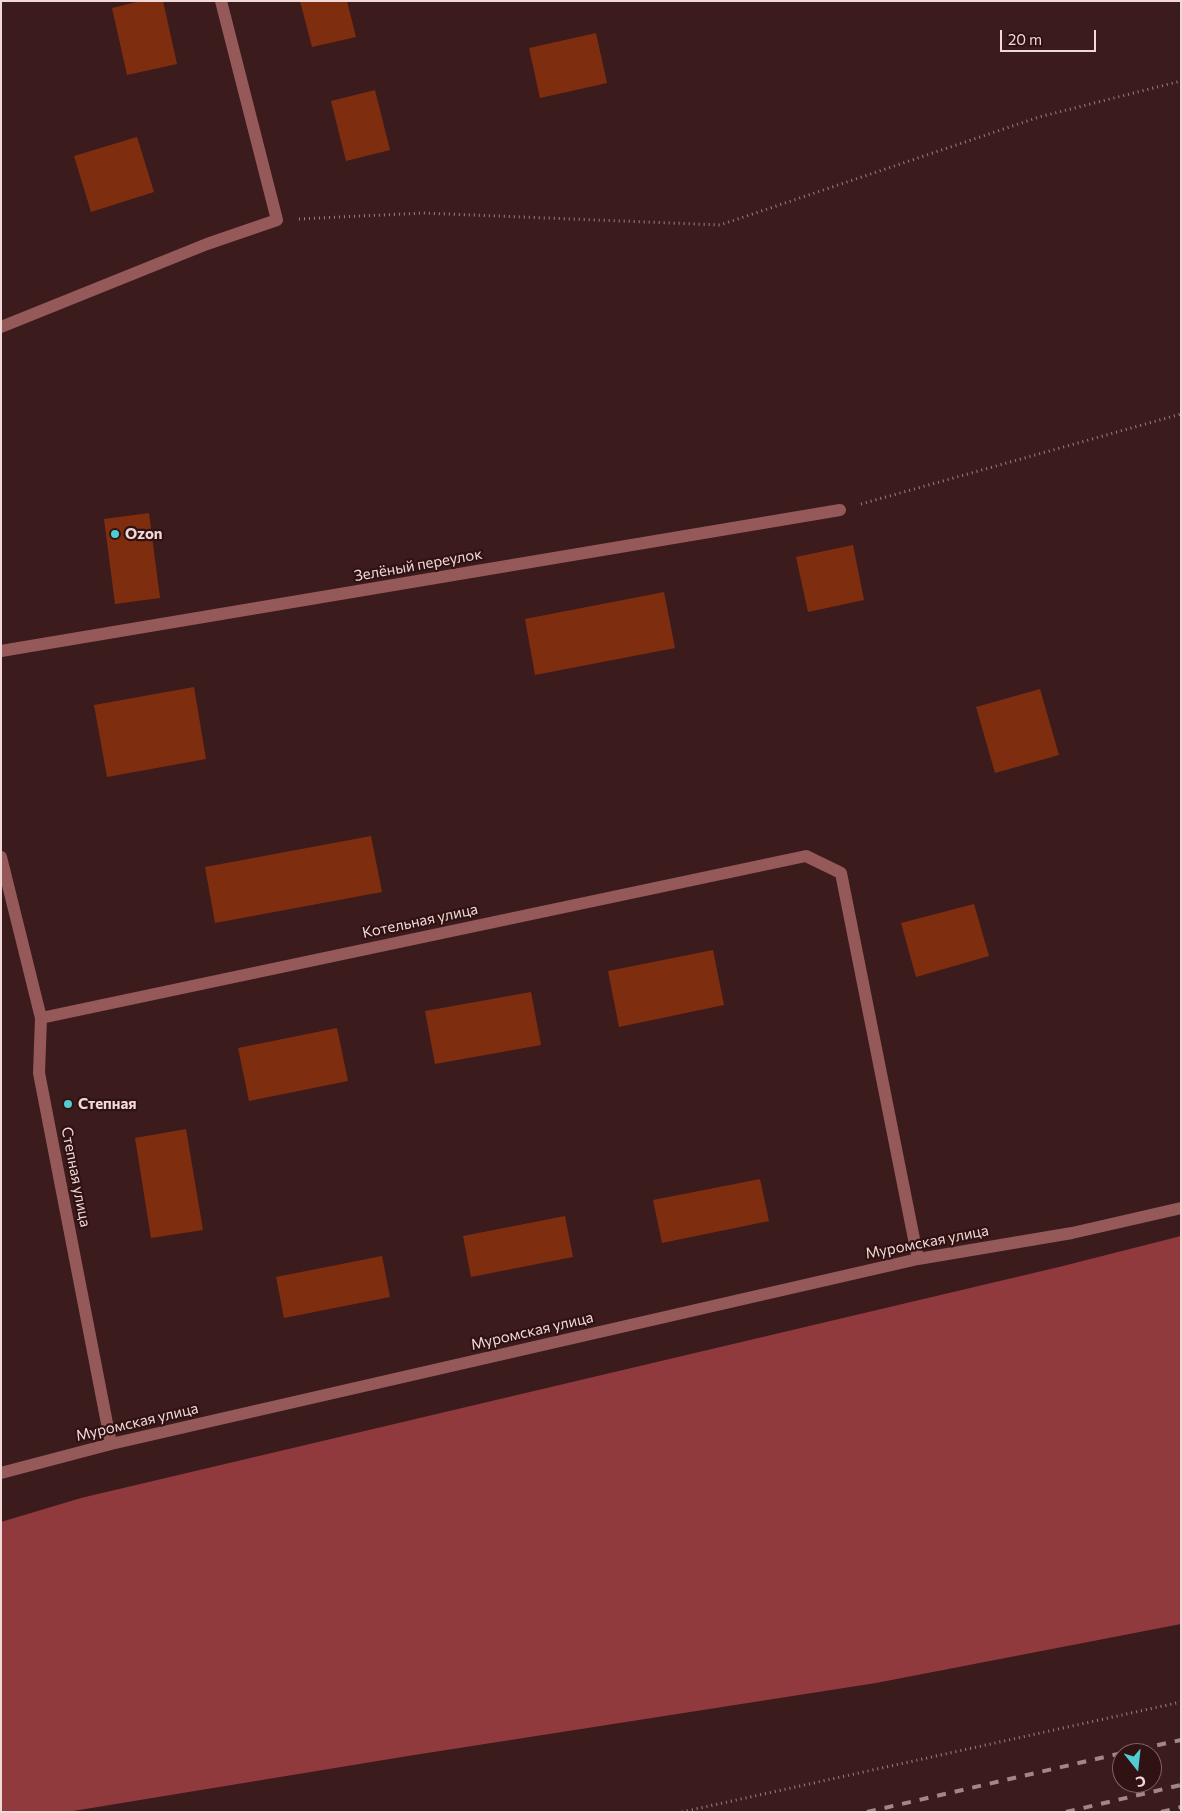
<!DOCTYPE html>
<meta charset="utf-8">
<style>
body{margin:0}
#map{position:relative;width:1182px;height:1813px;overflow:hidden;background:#3c1b1c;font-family:Commissioner,sans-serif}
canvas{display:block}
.frame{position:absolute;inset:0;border:2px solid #f0d9d8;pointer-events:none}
.north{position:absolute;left:1112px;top:1743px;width:50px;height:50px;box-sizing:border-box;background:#311213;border:1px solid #7d6262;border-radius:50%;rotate:164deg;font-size:14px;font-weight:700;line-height:20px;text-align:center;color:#f0d9d8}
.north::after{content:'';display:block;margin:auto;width:18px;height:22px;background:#51ccd2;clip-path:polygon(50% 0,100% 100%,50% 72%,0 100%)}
.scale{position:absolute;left:1000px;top:30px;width:96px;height:22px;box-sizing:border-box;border:2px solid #f0d9d8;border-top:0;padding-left:6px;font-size:15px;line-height:18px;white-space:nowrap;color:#f0d9d8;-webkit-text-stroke:4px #311213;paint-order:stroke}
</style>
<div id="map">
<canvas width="1182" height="1813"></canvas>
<div class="frame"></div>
<div class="north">С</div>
<div class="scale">20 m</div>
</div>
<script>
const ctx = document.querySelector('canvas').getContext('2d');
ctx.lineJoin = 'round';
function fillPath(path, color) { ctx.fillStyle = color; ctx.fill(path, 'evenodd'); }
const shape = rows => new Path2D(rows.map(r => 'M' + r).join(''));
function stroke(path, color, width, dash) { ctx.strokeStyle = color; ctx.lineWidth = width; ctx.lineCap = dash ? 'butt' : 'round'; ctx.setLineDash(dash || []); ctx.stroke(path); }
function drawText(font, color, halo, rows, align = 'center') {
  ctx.font = font + ' Commissioner,sans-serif'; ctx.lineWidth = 4.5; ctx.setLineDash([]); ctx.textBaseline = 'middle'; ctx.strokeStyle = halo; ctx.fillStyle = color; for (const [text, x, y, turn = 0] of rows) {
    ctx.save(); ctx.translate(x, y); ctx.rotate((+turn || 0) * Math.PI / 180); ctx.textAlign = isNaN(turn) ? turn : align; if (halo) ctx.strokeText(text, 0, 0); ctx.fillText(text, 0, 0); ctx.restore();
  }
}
const forest = shape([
 [1181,1236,1181,1624,876,1683,408,1756,67,1812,1,1812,1,1522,81,1498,1059,1267]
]);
const building = shape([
 [141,1,163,1,177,64,127,75,112,8],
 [300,1,347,1,356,37,312,47],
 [596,33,607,83,540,98,529,48],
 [375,90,390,150,346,161,331,101],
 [137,137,154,192,91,212,74,156],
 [149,513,160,598,115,604,104,519],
 [853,545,864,600,808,612,796,557],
 [664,592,675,648,535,675,525,619],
 [194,687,206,759,107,777,94,705],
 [1040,689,1059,755,995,773,976,707],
 [371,836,382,892,215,923,205,867],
 [974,904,989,956,916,977,901,923],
 [713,950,724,1005,619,1027,608,971],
 [531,992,541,1045,435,1064,425,1011],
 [337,1028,348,1081,249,1101,238,1048],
 [186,1129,203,1230,151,1238,135,1138],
 [760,1179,769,1221,662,1243,653,1200],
 [565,1216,573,1257,471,1277,463,1236],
 [382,1256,390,1297,284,1318,276,1277]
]);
const path = shape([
 [299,219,423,213,720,225,1039,117,1181,81],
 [861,504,1181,414],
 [682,1812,1181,1702]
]);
const minor = shape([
 [1,327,207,244,277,220,221,1],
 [1,651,840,510],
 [1,857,41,1018,39,1073,111,1444],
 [41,1018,806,856,841,873,918,1259],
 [1,1473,111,1444,918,1259,1072,1233,1181,1208]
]);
const rail = shape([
 [1122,1753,1181,1740],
 [867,1812,1122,1753],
 [1066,1812,1181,1785],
 [1161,1812,1181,1807]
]);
const markers = [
 [115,534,5,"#51ccd2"],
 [68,1104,5,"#51ccd2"]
];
const poiNames = [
 ["Ozon",125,534],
 ["Степная",78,1104]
];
const streetNames = [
 ["Зелёный переулок",418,565,-10],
 ["Котельная улица",420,921,-12],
 ["Степная улица",76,1177,79],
 ["Муромская улица",927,1242,-11],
 ["Муромская улица",532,1331,-13],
 ["Муромская улица",137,1422,-13]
];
fillPath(forest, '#903a3e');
fillPath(building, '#7e2e0f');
stroke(path, '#9c8080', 3, [1, 4]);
stroke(minor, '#96595a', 12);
stroke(rail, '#a38787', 4, [9, 9]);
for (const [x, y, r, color] of markers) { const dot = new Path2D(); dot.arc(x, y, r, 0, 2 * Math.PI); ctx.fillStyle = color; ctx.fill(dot); stroke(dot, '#311213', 2); }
drawText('bold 15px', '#f0d9d8', '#311213', poiNames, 'left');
drawText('15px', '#f0d9d8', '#311213', streetNames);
</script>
